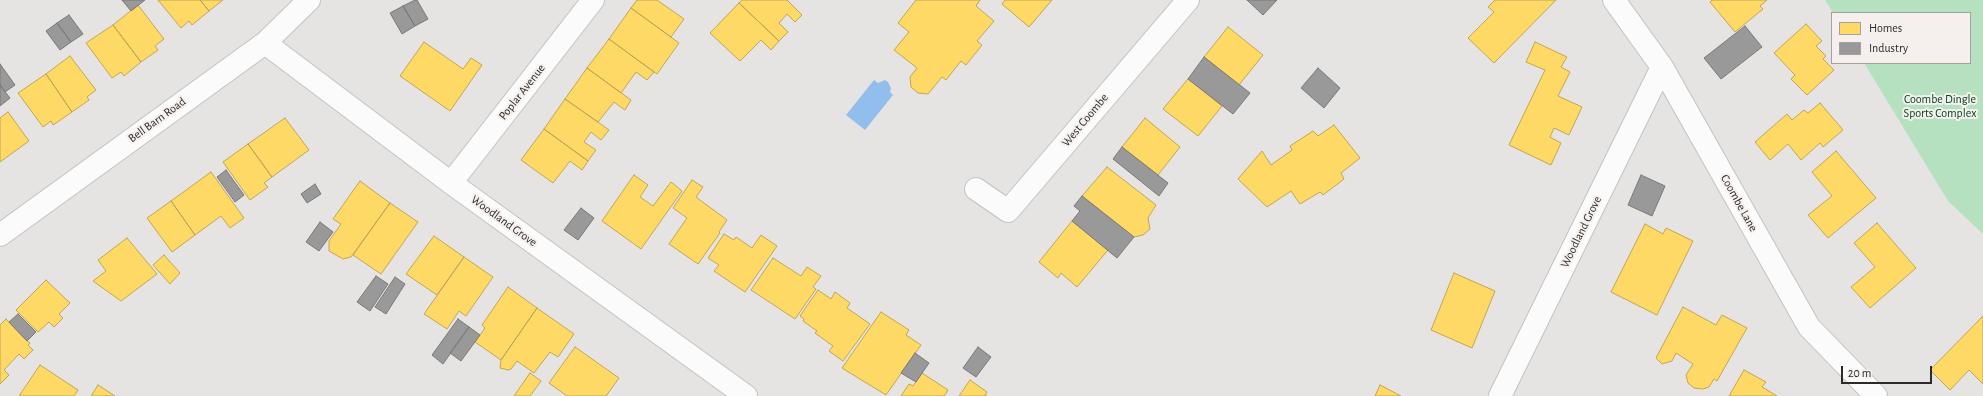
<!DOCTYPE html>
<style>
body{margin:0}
#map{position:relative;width:1983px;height:396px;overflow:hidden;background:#e6e4e2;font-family:"Alegreya Sans",sans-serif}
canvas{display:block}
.legend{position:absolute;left:1831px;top:12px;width:140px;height:52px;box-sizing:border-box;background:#f5f0ed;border:1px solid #a5a19f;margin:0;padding:5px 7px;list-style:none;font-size:12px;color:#2d2b2a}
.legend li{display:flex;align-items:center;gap:8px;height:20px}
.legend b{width:20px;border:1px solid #a5a19f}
.scale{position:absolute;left:1841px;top:366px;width:91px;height:18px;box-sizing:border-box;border:2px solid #2d2b2a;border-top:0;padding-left:5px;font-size:12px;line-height:14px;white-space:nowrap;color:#2d2b2a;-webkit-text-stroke:3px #f5f0ed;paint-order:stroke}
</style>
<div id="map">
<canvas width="1983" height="396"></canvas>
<ul class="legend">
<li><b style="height:11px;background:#ffd966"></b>Homes</li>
<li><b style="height:11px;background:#999"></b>Industry</li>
</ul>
<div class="scale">20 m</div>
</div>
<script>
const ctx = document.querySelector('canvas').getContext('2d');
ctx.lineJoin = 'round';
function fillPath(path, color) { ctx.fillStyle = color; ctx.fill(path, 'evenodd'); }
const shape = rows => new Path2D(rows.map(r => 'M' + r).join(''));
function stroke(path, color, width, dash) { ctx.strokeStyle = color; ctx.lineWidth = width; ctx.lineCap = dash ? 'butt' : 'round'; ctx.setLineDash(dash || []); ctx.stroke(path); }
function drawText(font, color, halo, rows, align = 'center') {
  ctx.font = font + ' "Alegreya Sans",sans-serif'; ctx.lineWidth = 4; ctx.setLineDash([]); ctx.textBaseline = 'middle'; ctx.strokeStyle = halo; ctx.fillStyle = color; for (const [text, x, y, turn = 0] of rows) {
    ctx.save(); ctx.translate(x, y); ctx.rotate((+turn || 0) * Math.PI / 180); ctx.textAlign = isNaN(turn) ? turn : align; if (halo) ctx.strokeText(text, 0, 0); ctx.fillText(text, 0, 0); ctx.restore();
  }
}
const green = shape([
 [1825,0,1983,0,1983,234,1948,201,1864,63,1970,63,1970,13,1833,13]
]);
const water = shape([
 [874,80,878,83,885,80,888,82,891,88,890,92,893,95,865,130,846,115]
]);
const homes = shape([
 [158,0,200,0,209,11,192,25,189,21,181,28,158,0],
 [200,0,223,0,209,11,200,0],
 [637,0,657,0,684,19,671,37,631,8,637,0],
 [742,0,787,0,802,15,795,22,787,14,779,23,788,32,779,41,739,3,742,0],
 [916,0,980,0,976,6,994,21,977,41,982,45,966,65,961,61,946,80,942,77,928,94,918,93,911,87,910,77,917,68,894,50,909,32,898,23,916,0],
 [1005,0,1052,0,1029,27,1002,4,1005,0],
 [1495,0,1556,0,1494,63,1468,38,1494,12,1488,7,1495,0],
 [1712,0,1767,0,1760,6,1763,9,1735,32,1710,2,1712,0],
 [739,3,779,41,771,50,761,40,740,61,710,33,739,3],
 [138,5,164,39,155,46,158,50,141,62,113,25,138,5],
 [631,8,679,43,657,74,609,39,631,8],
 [1806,24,1822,41,1816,46,1826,56,1823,59,1834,70,1807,95,1791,79,1795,75,1774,53,1806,24],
 [113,25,141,62,124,76,121,72,112,78,86,43,113,25],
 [1228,27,1263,55,1239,85,1204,57,1228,27],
 [609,39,654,72,647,80,636,72,621,93,587,68,609,39],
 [424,42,463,69,471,58,482,65,450,111,400,76,424,42],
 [1535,42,1567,57,1561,67,1570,72,1558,96,1582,107,1569,135,1554,128,1550,137,1561,143,1551,165,1509,145,1545,70,1526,62,1535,42],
 [70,56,96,90,87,97,89,100,72,112,46,74,70,56],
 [587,68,631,100,625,110,614,102,598,122,565,99,587,68],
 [46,74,72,112,53,125,51,121,43,127,18,93,46,74],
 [1188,79,1222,106,1198,136,1163,109,1188,79],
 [565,99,609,130,601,140,591,132,584,142,596,150,588,161,544,129,565,99],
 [1820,103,1843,130,1823,147,1820,143,1801,160,1788,144,1770,160,1755,142,1787,114,1792,120,1804,110,1808,113,1820,103],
 [8,112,29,141,0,162,0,118,8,112],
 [285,118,309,150,272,177,248,144,285,118],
 [1145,118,1180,147,1158,175,1122,147,1145,118],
 [1334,125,1360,158,1341,173,1344,179,1323,195,1320,192,1300,204,1291,191,1267,207,1238,179,1262,151,1271,165,1292,150,1290,146,1313,131,1318,136,1334,125],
 [544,129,588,161,582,170,570,161,553,183,521,160,544,129],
 [248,144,272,177,264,183,268,187,250,200,223,162,248,144],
 [1836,151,1876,198,1828,238,1808,215,1832,196,1812,172,1836,151],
 [1107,167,1156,205,1148,218,1150,229,1143,235,1134,237,1082,196,1107,167],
 [211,172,244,218,230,228,221,216,195,235,171,201,211,172],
 [634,175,648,185,640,197,653,206,671,182,682,191,641,249,602,221,634,175],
 [692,180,703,187,696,197,727,220,719,232,720,233,698,264,669,244,687,218,673,208,692,180],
 [360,181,390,203,351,257,343,259,329,251,329,241,341,224,333,219,360,181],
 [171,201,195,235,172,252,147,218,171,201],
 [390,203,418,222,381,274,353,255,390,203],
 [1072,221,1108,250,1077,287,1061,273,1058,278,1039,262,1072,221],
 [1877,223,1916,268,1870,308,1851,287,1875,267,1854,243,1877,223],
 [1645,224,1663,234,1666,228,1693,241,1657,315,1611,292,1645,224],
 [724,234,734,240,736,237,752,248,761,235,777,246,745,292,714,271,719,265,708,258,724,234],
 [434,236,464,257,437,295,406,274,434,236],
 [127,238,157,274,121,301,93,281,106,271,98,260,127,238],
 [164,255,180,273,170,284,153,265,164,255],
 [464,257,493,277,466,316,459,311,447,329,424,314,464,257],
 [773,258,801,276,807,267,821,276,813,287,816,289,795,319,751,290,773,258],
 [1454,273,1495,291,1472,348,1431,330,1454,273],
 [46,280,70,303,59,314,63,318,54,327,49,322,38,332,16,310,46,280],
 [508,287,537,308,501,360,475,342,485,328,482,325,508,287],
 [818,290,831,299,835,292,850,303,847,308,870,324,843,361,829,351,833,346,815,333,817,331,803,321,804,319,800,316,818,290],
 [1683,307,1716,325,1722,315,1747,328,1717,381,1714,379,1709,387,1703,389,1694,388,1688,383,1686,375,1693,364,1676,353,1672,361,1662,364,1656,358,1683,307],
 [537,308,574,334,558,357,550,352,534,373,517,361,511,369,508,370,500,368,501,360,537,308],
 [881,312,909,330,906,335,921,345,886,395,842,368,881,312],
 [1983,316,1983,384,1969,370,1950,390,1930,370,1983,316],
 [6,319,27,341,30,343,28,345,33,350,24,359,19,354,4,370,9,375,0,384,0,325,6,319],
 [575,347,619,378,606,396,567,396,549,383,575,347],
 [40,365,78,390,74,396,19,396,40,365],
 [1744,370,1766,382,1762,387,1777,396,1729,396,1744,370],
 [530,373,541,381,530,396,514,396,530,373],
 [922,373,948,390,944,396,901,396,909,384,913,386,922,373],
 [970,380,987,392,985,395,987,396,959,396,970,380],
 [98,385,115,396,91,396,98,385],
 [1380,385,1401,396,1375,396,1380,385]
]);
const industry = shape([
 [122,0,145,0,131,11,122,0],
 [415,0,417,0,428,19,415,26,403,6,415,0],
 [1247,0,1277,0,1263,15,1247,0],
 [403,6,415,26,402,34,390,13,403,6],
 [69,15,83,34,71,42,57,23,69,15],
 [57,23,71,42,60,50,46,31,57,23],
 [1745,26,1762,47,1721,79,1704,58,1745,26],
 [1204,57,1250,93,1233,114,1188,79,1204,57],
 [0,64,15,85,5,92,0,85,0,64],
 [1318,68,1340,88,1324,108,1301,88,1318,68],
 [0,85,10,98,0,106,0,85],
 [1122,147,1168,183,1159,196,1113,159,1122,147],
 [226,170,244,195,235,202,217,177,226,170],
 [1641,175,1665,186,1652,216,1628,205,1641,175],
 [315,184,321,194,307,203,301,194,315,184],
 [1082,196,1134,237,1117,258,1072,221,1080,211,1074,206,1082,196],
 [581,208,594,218,578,240,564,230,581,208],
 [320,222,333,232,319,251,306,242,320,222],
 [376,276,388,284,370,311,357,302,376,276],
 [395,277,405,284,386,314,375,307,395,277],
 [18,314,36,332,27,341,9,322,18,314],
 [458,319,469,327,443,364,432,355,458,319],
 [469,327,480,335,461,361,450,353,469,327],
 [978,347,991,357,976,377,963,368,978,347],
 [915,353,929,363,916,382,901,373,915,353]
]);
const minor = shape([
 [1614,0,1662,67,1809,327,1876,396],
 [265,43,451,183,746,396],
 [451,183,593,0],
 [976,189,1008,211,1188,0],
 [0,235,265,43,309,0],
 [1500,396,1662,67]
]);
const streetNames = [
 ["Poplar Avenue",522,92,-52],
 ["Bell Barn Road",157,120,-36],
 ["West Coombe",1085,120,-50],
 ["Coombe Lane",1739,203,61],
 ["Woodland Grove",504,221,36],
 ["Woodland Grove",1581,232,-64]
];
const parkNames = [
 ["Coombe Dingle",1940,99],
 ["Sports Complex",1940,113]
];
fillPath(green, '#b6e1c1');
fillPath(water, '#91beec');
fillPath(homes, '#ffd966');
stroke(homes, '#c0a554', 1);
fillPath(industry, '#999');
stroke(industry, '#797878', 1);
stroke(minor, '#c4c2c1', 24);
stroke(minor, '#fbfbfb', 22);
drawText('12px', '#2d2b2a', '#f5f0ed', streetNames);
drawText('12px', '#00441f', '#f5f0ed', parkNames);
</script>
